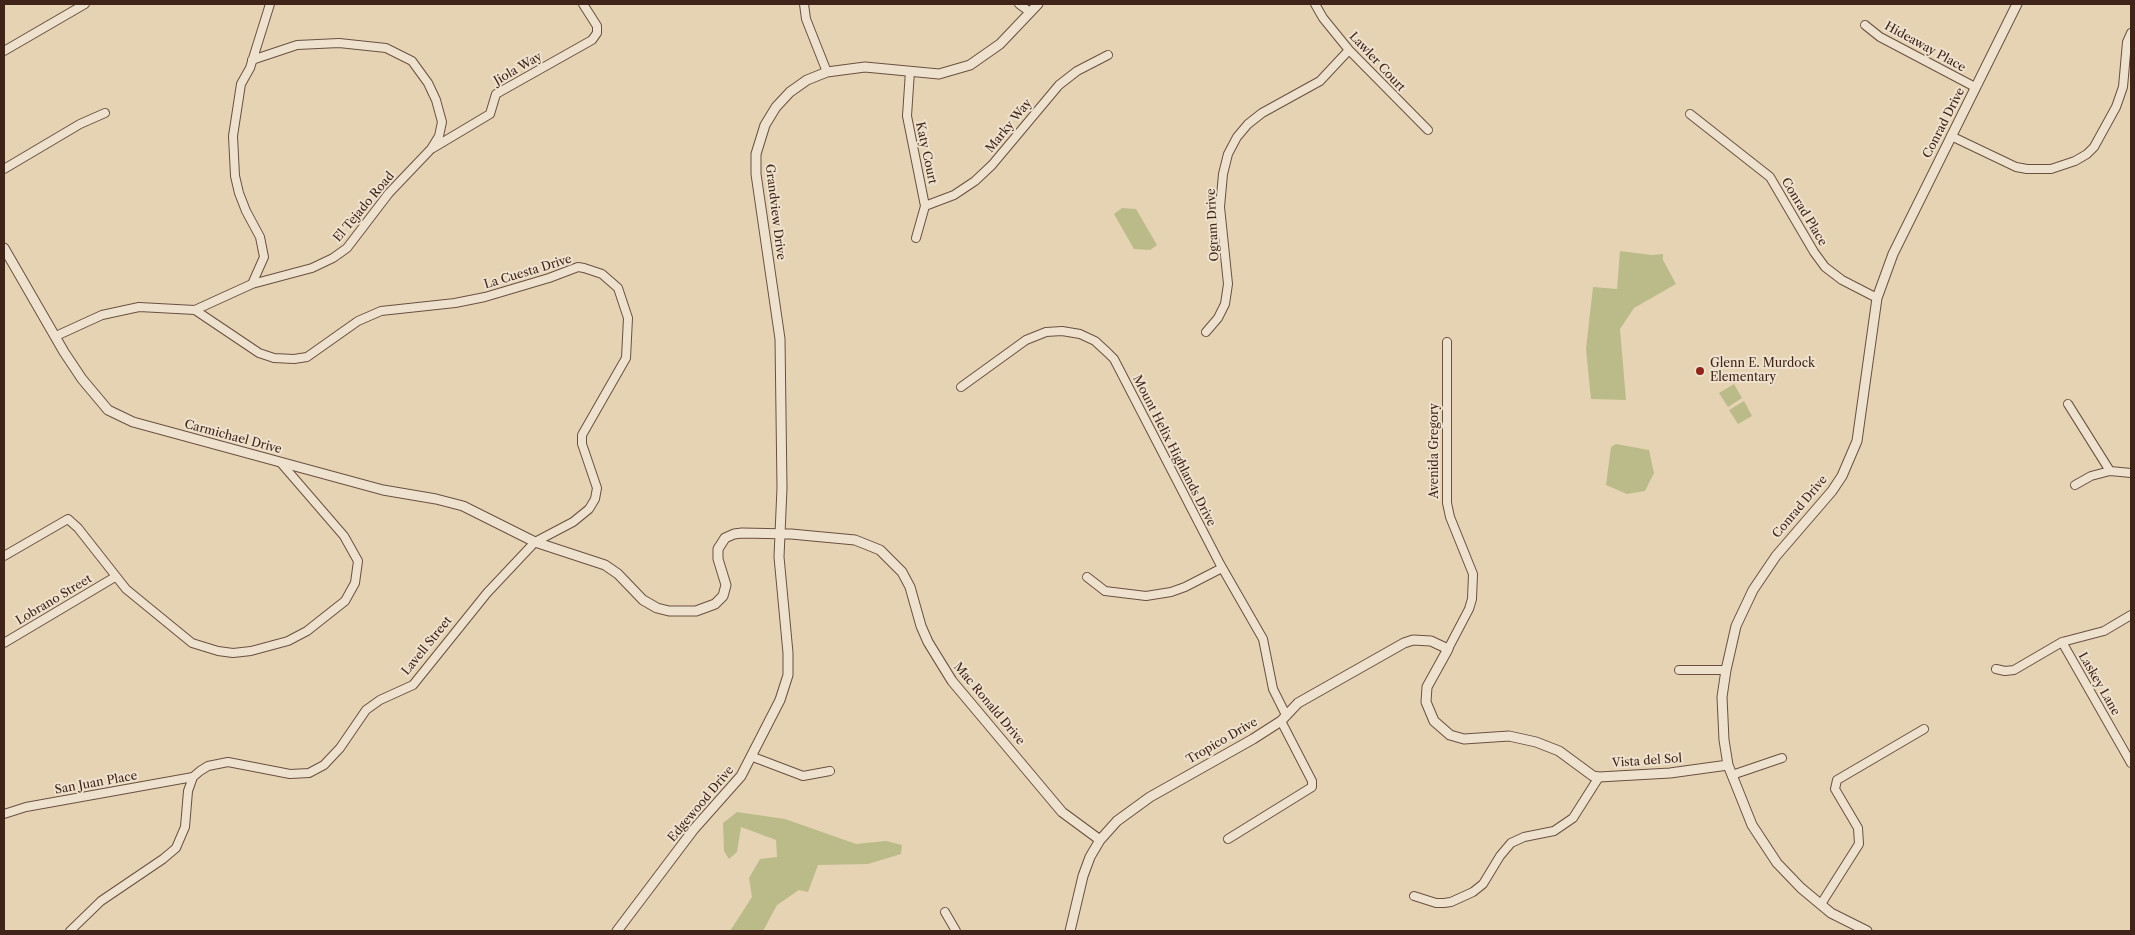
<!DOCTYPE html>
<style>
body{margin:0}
#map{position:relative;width:2135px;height:935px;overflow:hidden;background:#e5d3b4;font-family:"Libre Caslon Text",serif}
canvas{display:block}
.frame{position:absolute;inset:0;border:5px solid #412419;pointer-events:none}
</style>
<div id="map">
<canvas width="2135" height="935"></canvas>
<div class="frame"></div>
</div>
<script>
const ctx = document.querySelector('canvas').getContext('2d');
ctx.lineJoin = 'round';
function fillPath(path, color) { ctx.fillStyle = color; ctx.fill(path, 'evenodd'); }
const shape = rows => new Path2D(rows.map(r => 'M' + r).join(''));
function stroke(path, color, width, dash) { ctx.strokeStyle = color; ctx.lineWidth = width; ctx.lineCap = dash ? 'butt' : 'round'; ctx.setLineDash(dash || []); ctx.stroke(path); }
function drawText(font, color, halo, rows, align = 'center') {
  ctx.font = font + ' "Libre Caslon Text",serif'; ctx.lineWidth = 4; ctx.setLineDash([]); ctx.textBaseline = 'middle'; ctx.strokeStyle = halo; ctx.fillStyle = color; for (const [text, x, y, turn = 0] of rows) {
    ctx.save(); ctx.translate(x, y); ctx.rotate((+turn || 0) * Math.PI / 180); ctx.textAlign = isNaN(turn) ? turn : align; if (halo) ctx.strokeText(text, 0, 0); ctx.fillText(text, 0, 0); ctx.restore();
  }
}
const green = shape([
 [1122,208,1136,209,1157,245,1150,250,1134,249,1114,214],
 [1620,251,1652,255,1663,254,1663,260,1676,284,1634,308,1620,329,1626,400,1591,399,1586,349,1593,287,1617,289],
 [1734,384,1742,398,1728,407,1719,393],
 [1744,401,1752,416,1738,424,1729,410],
 [1616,444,1649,450,1654,473,1645,491,1627,494,1606,485,1611,447],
 [737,812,785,819,856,844,886,841,902,845,901,854,868,864,818,865,808,892,799,890,777,905,763,931,730,931,752,897,749,878,760,859,777,857,776,840,741,827,737,852,729,859,724,851,723,823]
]);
const minor = shape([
 [804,4,806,19,827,72],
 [1019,4,1030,12],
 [1315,4,1323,18,1349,50,1428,130],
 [1865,25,1880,37,1975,87],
 [4,51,85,4],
 [910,71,907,116,925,206,916,238],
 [1690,114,1770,177,1814,252,1825,267,1842,280,1877,298],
 [1951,136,2016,167,2027,169,2051,169,2075,161,2087,154,2094,147,2116,107,2123,87,2127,42,2131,33],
 [433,148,490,114,496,94,592,40,597,33,597,26,583,4],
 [4,169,80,124,105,113],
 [925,206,954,195,975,181,992,165,1059,85,1077,71,1108,55],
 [252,284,264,257,260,237,246,211,239,193,235,176,233,136,241,84,250,68,270,4],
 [1206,332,1218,318,1225,304,1228,284,1220,207,1223,174,1228,154,1237,137,1248,124,1262,113,1320,81,1349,50],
 [56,336,102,315,139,307,195,310,252,284,312,268,333,258,347,248,389,193,431,149,439,136,442,122,436,100,428,83,412,61,386,48,339,43,297,45,252,60],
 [1447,342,1447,503,1450,517,1473,574,1472,599,1469,609,1448,649],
 [961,387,1026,340,1046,332,1062,331,1080,334,1095,341,1108,353,1114,359,1220,564,1263,639,1273,689,1286,715],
 [2068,404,2110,471],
 [2075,485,2091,476,2110,471,2131,473],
 [4,556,68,519,78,528,126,589,192,643,218,651,233,653,251,651,288,641,307,631,345,601,355,583,358,561,344,536,281,463],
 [1087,577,1105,591,1146,596,1171,592,1185,587,1222,568],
 [2062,642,2131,763],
 [4,643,115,577],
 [1996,669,2005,671,2014,670,2062,642,2104,631,2131,615],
 [1679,670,1726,670],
 [753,757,803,776,830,771],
 [1732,775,1782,758],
 [4,814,26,807,193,777],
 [1228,839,1312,787,1312,781,1281,721],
 [1414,896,1436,903,1444,903,1451,902,1473,892,1483,884,1500,856,1511,843,1524,837,1554,831,1573,818,1599,777],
 [1821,904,1859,844,1858,828,1835,789,1837,780,1924,729],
 [945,912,956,931],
 [70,931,101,901,163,859,176,848,185,827,188,791,193,777,200,771,208,766,228,762,290,774,309,773,324,765,340,748,366,710,380,700,413,685,487,593,535,542,573,522,589,509,595,499,597,488,582,444,582,435,626,358,628,318,618,288,602,274,584,268,578,267,549,278,485,297,455,303,381,311,358,321,307,357,294,359,274,358,259,353,195,310]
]);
const tertiary = shape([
 [4,248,64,352,82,379,108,410,133,422,383,490,436,499,463,506,535,542,605,565,618,574,643,600,657,608,669,611,696,611,715,604,723,596,726,585,718,559,718,549,725,538,734,534,742,533,791,534,855,540,880,550,902,572,910,587,921,626,928,642,952,681,1062,812,1100,840],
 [617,931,694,829,741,776,780,700,788,675,788,653,779,557,782,488,780,339,756,174,756,154,765,125,776,107,790,92,807,80,827,72,865,67,939,74,970,65,1000,44,1038,4],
 [1070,931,1083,876,1090,857,1100,840,1117,821,1150,797,1253,739,1281,721,1298,703,1404,643,1413,640,1431,641,1448,649,1427,687,1426,702,1434,721,1450,735,1464,739,1509,736,1536,742,1559,751,1593,776,1599,777,1670,773,1728,765],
 [1867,931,1831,913,1801,888,1777,863,1752,825,1728,765,1724,740,1722,697,1726,670,1736,626,1753,590,1776,556,1832,491,1842,476,1857,441,1877,298,1893,254,2017,4]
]);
const markers = [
 [1700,371,5,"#8f2418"]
];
const streetNames = [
 ["Hideaway Place",1925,47,29],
 ["Lawler Court",1377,62,47],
 ["Jiola Way",518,69,-30],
 ["Conrad Drive",1944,123,-63],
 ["Marky Way",1009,126,-51],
 ["Katy Court",926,153,78],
 ["El Tejado Road",364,207,-50],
 ["Grandview Drive",775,212,83],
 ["Conrad Place",1804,212,59],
 ["Ogram Drive",1213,225,-93],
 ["La Cuesta Drive",528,272,-17],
 ["Carmichael Drive",233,437,15],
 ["Mount Helix Highlands Drive",1174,451,63],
 ["Avenida Gregory",1435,451,-90],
 ["Conrad Drive",1800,507,-50],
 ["Lobrano Street",54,600,-31],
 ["Lavell Street",427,646,-51],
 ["Laskey Lane",2099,684,60],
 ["Mac Ronald Drive",989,704,50],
 ["Tropico Drive",1222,741,-30],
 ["Vista del Sol",1647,761,-4],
 ["San Juan Place",96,783,-10],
 ["Edgewood Drive",701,804,-50]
];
const poiNames = [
 ["Glenn E. Murdock",1710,364],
 ["Elementary",1710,378]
];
fillPath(green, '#bbbb89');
stroke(minor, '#6a5040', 10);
stroke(tertiary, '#6a5040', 11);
stroke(minor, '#eee2ce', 8);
stroke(tertiary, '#eee2ce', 9);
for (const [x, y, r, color] of markers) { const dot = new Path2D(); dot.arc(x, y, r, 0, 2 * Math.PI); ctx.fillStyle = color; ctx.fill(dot); stroke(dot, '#eee2ce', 2); }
drawText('12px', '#412419', '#eee2ce', streetNames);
drawText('12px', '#412419', '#eee2ce', poiNames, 'left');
</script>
